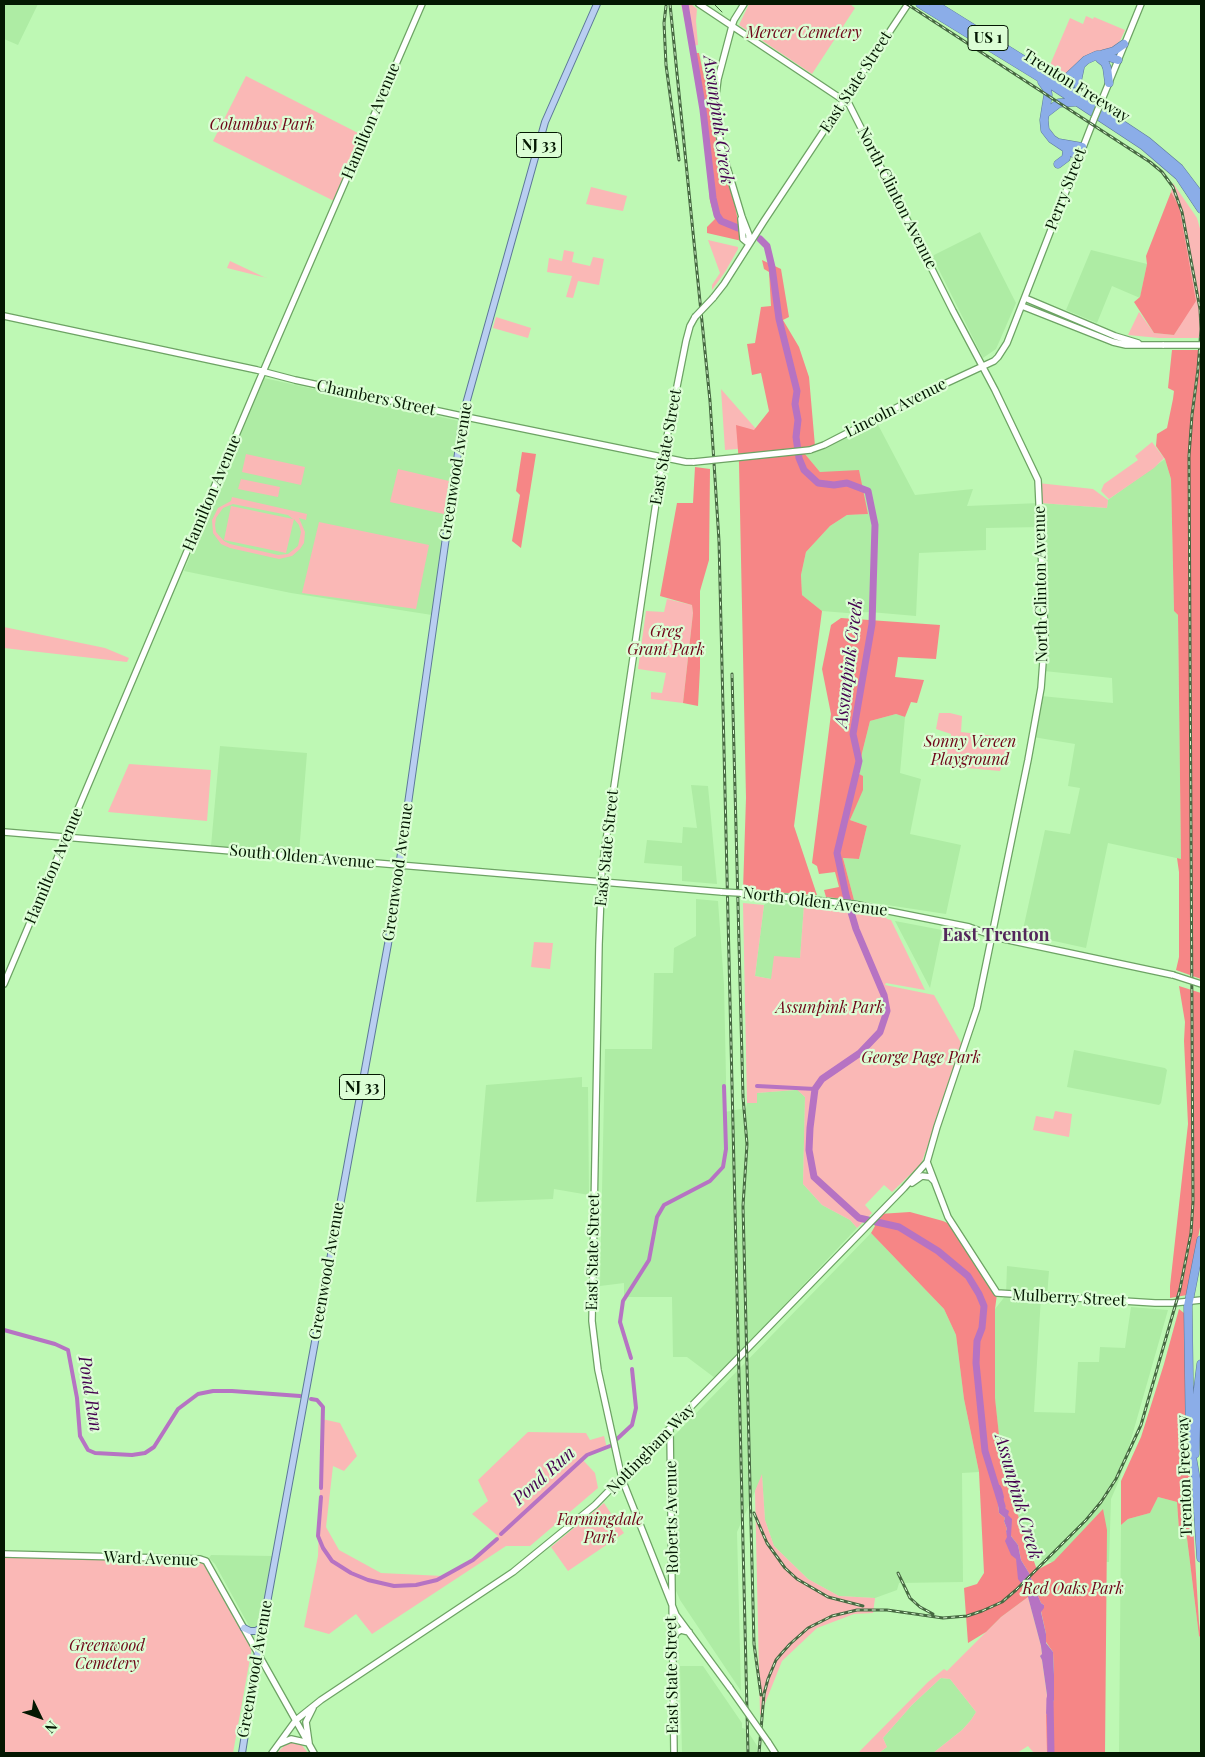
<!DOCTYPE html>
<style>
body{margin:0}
#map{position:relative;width:1205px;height:1757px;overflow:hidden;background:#bef8b4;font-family:"Playfair Display",serif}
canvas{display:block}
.frame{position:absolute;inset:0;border:5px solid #041802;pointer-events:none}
.north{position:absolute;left:15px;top:1692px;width:50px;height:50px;-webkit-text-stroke:4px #dcfed5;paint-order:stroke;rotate:132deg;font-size:14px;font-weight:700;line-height:20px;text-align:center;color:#041802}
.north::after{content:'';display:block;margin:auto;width:18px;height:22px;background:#041802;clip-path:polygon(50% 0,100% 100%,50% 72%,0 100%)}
</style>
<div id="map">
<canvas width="1205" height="1757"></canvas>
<div class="frame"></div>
<div class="north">N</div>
</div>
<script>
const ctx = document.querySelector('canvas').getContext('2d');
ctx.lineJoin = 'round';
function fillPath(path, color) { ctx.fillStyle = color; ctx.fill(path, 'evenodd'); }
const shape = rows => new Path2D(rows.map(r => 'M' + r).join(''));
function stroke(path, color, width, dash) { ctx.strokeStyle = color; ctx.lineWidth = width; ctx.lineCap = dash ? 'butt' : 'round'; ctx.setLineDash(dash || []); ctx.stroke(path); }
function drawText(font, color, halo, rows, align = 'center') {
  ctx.font = font + ' "Playfair Display",serif'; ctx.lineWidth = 4.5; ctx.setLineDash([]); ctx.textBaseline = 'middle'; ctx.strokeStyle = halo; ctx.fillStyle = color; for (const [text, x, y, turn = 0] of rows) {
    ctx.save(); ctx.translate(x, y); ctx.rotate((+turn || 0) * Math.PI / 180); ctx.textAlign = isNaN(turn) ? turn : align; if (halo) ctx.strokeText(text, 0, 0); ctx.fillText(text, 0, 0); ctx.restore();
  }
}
const built = shape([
 [4,4,38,4,18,45,4,39],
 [980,232,1016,303,996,349,983,358,933,258,934,255],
 [1091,250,1147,264,1140,298,1112,286,1097,323,1066,310],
 [264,378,459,421,432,615,291,593,184,571],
 [875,419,915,495,973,489,967,506,1040,503,1107,508,1108,500,1165,459,1171,479,1174,611,1178,615,1181,859,1108,843,1086,948,1022,934,1045,830,1070,834,1080,788,1068,786,1075,744,1033,737,1041,696,1113,703,1112,678,1044,671,1041,527,986,528,986,550,919,553,916,616,870,612,847,613,822,611,802,595,801,575,806,552,830,526,847,515,868,514,820,472,805,454,805,448,815,446],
 [896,714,905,717,900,773,921,779,910,834,961,845,946,914,854,900,843,858,859,859,867,826,850,820,856,805,862,753,870,721],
 [220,746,307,753,299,853,211,846],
 [691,785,708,786,717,884,682,881,682,866,644,863,647,840,682,843,683,827,697,828],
 [696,899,718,901,724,985,726,1078,725,1112,746,1108,747,1103,757,1103,757,1093,795,1090,795,1087,805,1097,803,1184,822,1205,850,1220,857,1228,715,1378,687,1357,673,1357,672,1297,624,1297,624,1283,600,1286,605,1049,652,1049,654,973,673,973,674,948,696,936],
 [767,902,804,905,800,959,771,979,755,976,764,905],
 [895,921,942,930,930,988],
 [1074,1050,1165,1068,1167,1070,1161,1103,1159,1105,1067,1087],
 [582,1077,582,1087,588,1087,589,1195,554,1189,553,1199,476,1202,486,1085],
 [871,1233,944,1309,956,1335,964,1399,979,1472,962,1473,963,1582,899,1583,897,1590,875,1598,839,1596,808,1579,774,1546,765,1520,762,1476,737,1532,741,1691,680,1600,673,1584,671,1439],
 [1007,1266,1049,1271,1047,1297,1041,1297,1034,1412,1075,1413,1078,1362,1099,1362,1100,1347,1125,1348,1131,1307,1168,1310,1120,1478,1111,1499,1109,1562,1056,1563,1033,1558,1003,1472,995,1399,995,1309,1006,1295],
 [1158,1497,1177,1502,1179,1529,1186,1530,1199,1636,1201,1638,1201,1753,1119,1753,1121,1525,1128,1519,1150,1513],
 [211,1555,273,1556,261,1623,258,1628,250,1628,249,1626,215,1564,209,1558],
 [680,1666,703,1666,742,1723,742,1728,746,1729,762,1753,682,1753],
 [941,1678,950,1679,976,1712,971,1720,962,1730,933,1753,879,1753,887,1747,883,1738,912,1705]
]);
const green = shape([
 [681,4,691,4,697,9,696,21,698,45,690,46],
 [749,4,850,4,855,8,812,74,739,25],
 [1086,16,1093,19,1094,17,1125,30,1120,41,1112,48,1083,57,1079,63,1060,78,1047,72,1070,18,1083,24],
 [246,76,362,135,334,201,213,141],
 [1173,183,1197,218,1201,232,1201,338,1159,338,1128,335,1139,312,1154,333,1174,335,1180,325,1179,206,1171,192],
 [591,187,627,196,623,211,586,204],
 [708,240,738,247,738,249,725,272,712,290,712,285,720,273],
 [564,250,574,252,572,262,590,266,593,257,604,259,599,285,578,281,573,298,566,297,572,276,547,272,549,258,562,261],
 [230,261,266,278,267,278,227,268],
 [496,317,531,328,528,338,493,328],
 [721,389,771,446,725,450],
 [1152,442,1164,458,1154,468,1109,499,1101,491,1104,484,1138,460,1135,456],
 [246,454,305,467,301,485,242,472],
 [398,469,449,481,444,514,390,502],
 [241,479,280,487,278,497,238,489],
 [1038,483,1093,489,1108,500,1107,508,1040,503],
 [232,497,307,514,306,520,299,518,305,532,304,543,300,549,292,556,279,559,230,548,221,544,213,533,212,520,218,508,231,501],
 [233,504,288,515,293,519,231,506,224,540,286,553,294,519,299,525,301,532,298,546,288,554,278,555,230,544,224,541,216,532,215,525,216,518,223,508],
 [319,522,429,545,416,609,302,593],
 [667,599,692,605,693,613,683,703,651,699,651,692,662,693,666,673,638,669,646,611,664,612],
 [4,627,105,648,129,658,127,662,4,648],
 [939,713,950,713,962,716,961,732,1012,738,1000,771,934,765,939,750,951,748,951,734,936,729],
 [129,764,211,770,207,821,108,812],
 [743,903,764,905,755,976,771,979,774,956,800,958,804,905,883,914,887,919,891,920,925,990,886,983,885,985,934,995,964,1048,921,1164,892,1192,884,1185,865,1205,872,1213,857,1228,850,1220,822,1205,803,1184,805,1097,795,1088,795,1090,757,1093,757,1103,747,1103],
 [534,942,553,943,550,969,531,967],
 [1055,1111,1072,1114,1069,1137,1033,1130,1036,1116,1053,1119],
 [322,1419,340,1423,357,1456,344,1471,333,1466,326,1527,339,1550,381,1573,443,1576,477,1558,498,1536,472,1514,488,1501,478,1480,528,1432,586,1433,590,1440,604,1436,607,1448,581,1458,595,1473,598,1488,530,1546,506,1546,372,1634,356,1614,329,1634,304,1627,318,1556],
 [762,1474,765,1520,774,1546,808,1579,839,1596,875,1598,873,1613,854,1614,817,1628,782,1661,760,1716,755,1491],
 [604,1503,624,1533,568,1571,551,1547],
 [4,1553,208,1560,253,1642,233,1753,4,1753],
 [1028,1597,1041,1646,1042,1654,1040,1656,1042,1660,1047,1695,1047,1753,1034,1753,1028,1746,1017,1753,933,1753,962,1730,971,1720,976,1712,950,1679,941,1678,912,1705,883,1738,887,1747,879,1753,858,1753,928,1682,944,1669,947,1671,1001,1617],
 [291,1741,301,1744,308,1753,277,1753,286,1744]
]);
const forest = shape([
 [692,53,699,53,704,77,707,81,710,110,713,111,714,126,735,206,742,241,707,233,707,227,715,219,710,201,701,103],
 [1171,192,1179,206,1196,301,1174,335,1154,333,1134,302,1140,297,1147,264,1146,256],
 [762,260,781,269,789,317,783,320,799,347,809,377,815,446,805,448,805,454,820,472,859,470,868,514,847,515,830,526,806,552,801,575,802,595,822,611,794,826,817,895,743,890,746,798,739,463,736,425,754,430,769,411,761,373,752,375,747,344,755,343,761,307,771,306,769,272,764,269],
 [1172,350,1201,350,1201,979,1176,970,1179,957,1179,872,1177,858,1181,859,1178,615,1174,611,1171,479,1165,459,1156,446,1157,434,1167,428,1173,399,1174,391,1168,388],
 [522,452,536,454,521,548,512,541,520,495,516,491],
 [695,467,710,469,709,560,700,591,700,668,698,706,683,703,693,613,692,605,660,596,677,503,693,503],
 [841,618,940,625,936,659,898,657,895,677,924,680,917,703,911,702,905,717,896,714,870,721,862,753,859,774,863,776,863,790,850,820,867,826,859,859,843,858,854,900,826,897,824,890,839,887,835,872,819,874,817,866,812,863,831,714,822,669,831,625],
 [1179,986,1201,993,1201,1222,1187,1295,1170,1298,1170,1286,1188,1124,1184,1041,1185,1022],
 [910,1212,943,1221,954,1226,997,1294,995,1309,995,1398,1003,1472,1037,1570,1054,1561,1103,1509,1107,1530,1105,1753,1047,1753,1046,1715,1054,1700,1054,1675,1053,1652,1046,1642,1046,1634,1041,1611,1044,1605,1041,1603,1038,1596,1039,1593,1035,1589,1029,1573,1021,1560,1018,1545,1011,1536,1008,1515,997,1486,1000,1495,998,1502,999,1513,1005,1518,1004,1521,1007,1529,1006,1531,1016,1558,1024,1587,1030,1590,1028,1597,1001,1617,986,1632,968,1643,964,1588,977,1584,984,1573,979,1472,964,1399,956,1335,944,1309,871,1233,875,1226,873,1220,879,1214],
 [1179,1309,1184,1313,1187,1354,1188,1443,1199,1623,1201,1638,1199,1636,1186,1530,1179,1530,1177,1502,1158,1497,1150,1513,1128,1519,1121,1525,1121,1481,1141,1437,1164,1364]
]);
const water = shape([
 [997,1485,1000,1485,1002,1489,1004,1497,1003,1501,1006,1509,1009,1511,1008,1515,1012,1519,1011,1536,1018,1545,1021,1560,1029,1573,1035,1589,1039,1593,1038,1596,1041,1603,1044,1605,1044,1608,1041,1612,1046,1634,1046,1643,1053,1652,1054,1675,1054,1700,1046,1715,1047,1695,1042,1660,1040,1656,1042,1654,1041,1646,1028,1597,1030,1590,1024,1587,1018,1579,1016,1559,1011,1555,1005,1541,1007,1537,1006,1531,1007,1529,1004,1521,1005,1518,999,1513,998,1502,1000,1495]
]);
const canal = shape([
 [757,1086,815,1089],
 [4,1330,55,1344,68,1350,77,1398,80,1436,88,1450,95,1453,132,1455,145,1453,154,1447,178,1409,198,1394,213,1391,232,1391,300,1396],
 [631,1358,620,1322,623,1301,649,1260,657,1217,664,1205,710,1181,723,1167,726,1149,724,1086],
 [311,1399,317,1400,323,1407,321,1488],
 [617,1439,632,1425,636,1408,632,1369],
 [321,1497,318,1536,323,1548,332,1561,351,1573,368,1580,394,1586,416,1585,437,1580,473,1560,497,1539],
 [501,1534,587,1455,610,1446]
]);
const river = shape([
 [685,4,703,110,713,198,717,215,721,221,738,228],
 [760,239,767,246,772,267,779,319,797,391,795,404,798,420,796,437,799,458,804,470,818,483,834,485,847,483,868,491,875,525,872,624,853,734,859,761,837,853,846,895,856,929,884,995,887,1011,880,1032,860,1053,822,1079,815,1089,810,1128,809,1150,814,1177,859,1218,899,1227,938,1251,968,1276,979,1294,984,1306,982,1328,977,1341,976,1363,985,1451,1002,1506],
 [1050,1699,1051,1753]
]);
const secondary = shape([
 [744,4,734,20,732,26,718,79,716,95,718,124,721,147,742,217,749,235,749,244],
 [1101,102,1141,4],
 [741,219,743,239,749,244],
 [713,298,724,284,764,221,908,4],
 [1025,298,1115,336,1138,343],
 [1022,306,1113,342,1126,345,1164,345],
 [4,316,257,370,295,380,471,418,686,462,694,462],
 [695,317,690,326,686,341,662,462,602,868,599,944,592,1321,598,1370,622,1479,676,1615,730,1688],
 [810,450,824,445,925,393,994,361,998,357,1007,343,1094,119],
 [4,832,722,892],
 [740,893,854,904,969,927,999,938,1173,975],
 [4,984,259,381,422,4],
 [927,1162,948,1217,997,1293,1155,1303,1173,1303,1201,1300],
 [912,1183,922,1176,930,1177,934,1181],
 [670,1429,674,1753],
 [4,1554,200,1559,206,1561,314,1753],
 [673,1641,676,1633,681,1630,689,1632],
 [768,1742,775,1753],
 [279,1744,291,1739,309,1743,306,1722,313,1708],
 [272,1753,296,1720,321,1700,513,1572,595,1505,904,1188,927,1162,937,1127,977,1008,1028,760,1041,688,1045,635,1038,480,995,390,953,311,849,104,699,4]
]);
const primary = shape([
 [244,1628,250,1631,256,1631,262,1627],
 [242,1753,258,1652,388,944,464,411,545,122,597,4]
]);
const highway = shape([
 [920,4,1047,82,1144,146,1179,176,1201,209],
 [934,4,1043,72,1147,141,1179,168,1201,197],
 [1103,54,1114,51,1124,44],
 [1100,59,1105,63,1107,68,1109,83],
 [1080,68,1077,82,1084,97],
 [1054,77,1062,79,1068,77,1086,60,1097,55,1103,55,1118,60],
 [1042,82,1047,89,1048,95,1044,120,1045,130,1052,139,1079,157],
 [1046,113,1059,103,1075,102],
 [1059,143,1082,147],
 [1058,164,1066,158,1067,151],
 [1195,1454,1197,1397,1201,1364],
 [1196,1480,1201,1558],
 [1197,1485,1190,1445,1188,1306,1201,1240]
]);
const tram = shape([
 [714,4,722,12]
]);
const rail = shape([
 [670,4,710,401,719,541,748,1753],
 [666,6,664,23,666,65,679,160],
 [732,674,743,1097,747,1144,743,1206,754,1644,761,1695],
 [754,1513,767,1543,785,1568,797,1579,828,1597,863,1606],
 [898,1573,910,1598,920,1607,933,1614],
 [759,1753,764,1694,768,1679,776,1660,781,1654,790,1644,808,1628,832,1616,857,1610,887,1610,943,1618,967,1616,982,1611,1002,1602,1016,1590,1086,1520,1101,1502,1116,1479,1141,1425,1180,1289,1191,1233,1193,1202,1189,456,1192,415,1198,369,1201,329,1200,309,1182,212,1173,187,1162,172,1150,162,907,4]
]);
const secondaryBridge = shape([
 [1094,119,1101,102],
 [695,317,713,298],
 [1164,345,1201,345],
 [694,462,810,450],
 [722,892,740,893],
 [1173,975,1201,984],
 [730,1688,768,1742]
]);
const shields = [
 [988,38,40],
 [539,145,45],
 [362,1087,45]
];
const shieldNames = [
 ["US 1",988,38],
 ["NJ 33",539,145],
 ["NJ 33",362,1087]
];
const parkNames = [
 ["Mercer Cemetery",804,33],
 ["Columbus Park",262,125],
 ["Greg",666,632],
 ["Grant Park",666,650],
 ["Sonny Vereen",970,742],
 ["Playground",970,760],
 ["Assunpink Park",830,1008],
 ["George Page Park",921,1058],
 ["Farmingdale",600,1520],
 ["Park",600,1538],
 ["Red Oaks Park",1073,1589],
 ["Greenwood",107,1646],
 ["Cemetery",107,1664]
];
const streetNames = [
 ["East State Street",856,82,-57],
 ["Trenton Freeway",1076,86,32],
 ["Hamilton Avenue",371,121,-67],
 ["Perry Street",1066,189,-69],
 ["North Clinton Avenue",897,198,63],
 ["Chambers Street",376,398,12],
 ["Lincoln Avenue",896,408,-27],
 ["East State Street",666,447,-80],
 ["Greenwood Avenue",456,471,-81],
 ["Hamilton Avenue",212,493,-67],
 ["North Clinton Avenue",1041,584,-91],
 ["East State Street",607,848,-84],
 ["South Olden Avenue",302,857,5],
 ["Hamilton Avenue",54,866,-67],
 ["Greenwood Avenue",398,872,-82],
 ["North Olden Avenue",815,902,7],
 ["East State Street",593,1252,-89],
 ["Greenwood Avenue",327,1271,-80],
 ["Mulberry Street",1069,1298,3],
 ["Nottingham Way",651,1449,-46],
 ["Trenton Freeway",1185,1476,-92],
 ["Roberts Avenue",672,1517,-91],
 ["Ward Avenue",151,1559,2],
 ["Greenwood Avenue",255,1669,-80],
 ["East State Street",672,1675,-91]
];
const waterNames = [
 ["Assunpink Creek",718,120,82],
 ["Assunpink Creek",849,663,-83],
 ["Pond Run",90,1394,81],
 ["Pond Run",544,1476,-42],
 ["Assunpink Creek",1018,1497,74]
];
const neighbourhoodNames = [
 ["East Trenton",996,935]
];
fillPath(built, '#aeeca4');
fillPath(green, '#fab8b6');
fillPath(forest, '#f68686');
fillPath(water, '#b673c3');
stroke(canal, '#b673c3', 4);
stroke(river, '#b673c3', 7);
stroke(secondary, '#6da364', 8);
stroke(primary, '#5c7998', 8);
stroke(highway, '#5c7998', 9);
stroke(secondary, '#fff', 5.5);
stroke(primary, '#b9cef1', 6);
stroke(highway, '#8bade8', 8);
stroke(tram, '#476942', 1);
stroke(rail, '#476942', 3);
stroke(rail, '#dcfed5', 1, [4]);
stroke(secondaryBridge, '#6da364', 8, []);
stroke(secondaryBridge, '#fff', 5.5);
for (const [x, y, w] of shields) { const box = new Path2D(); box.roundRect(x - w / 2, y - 12.5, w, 25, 4); ctx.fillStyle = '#dcfed5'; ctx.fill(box); stroke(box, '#041802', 1); }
drawText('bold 15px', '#041802', null, shieldNames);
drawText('italic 16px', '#6e0518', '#dcfed5', parkNames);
drawText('16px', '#041802', '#dcfed5', streetNames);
drawText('italic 18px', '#450150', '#dcfed5', waterNames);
drawText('bold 18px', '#53275b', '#dcfed5', neighbourhoodNames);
</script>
